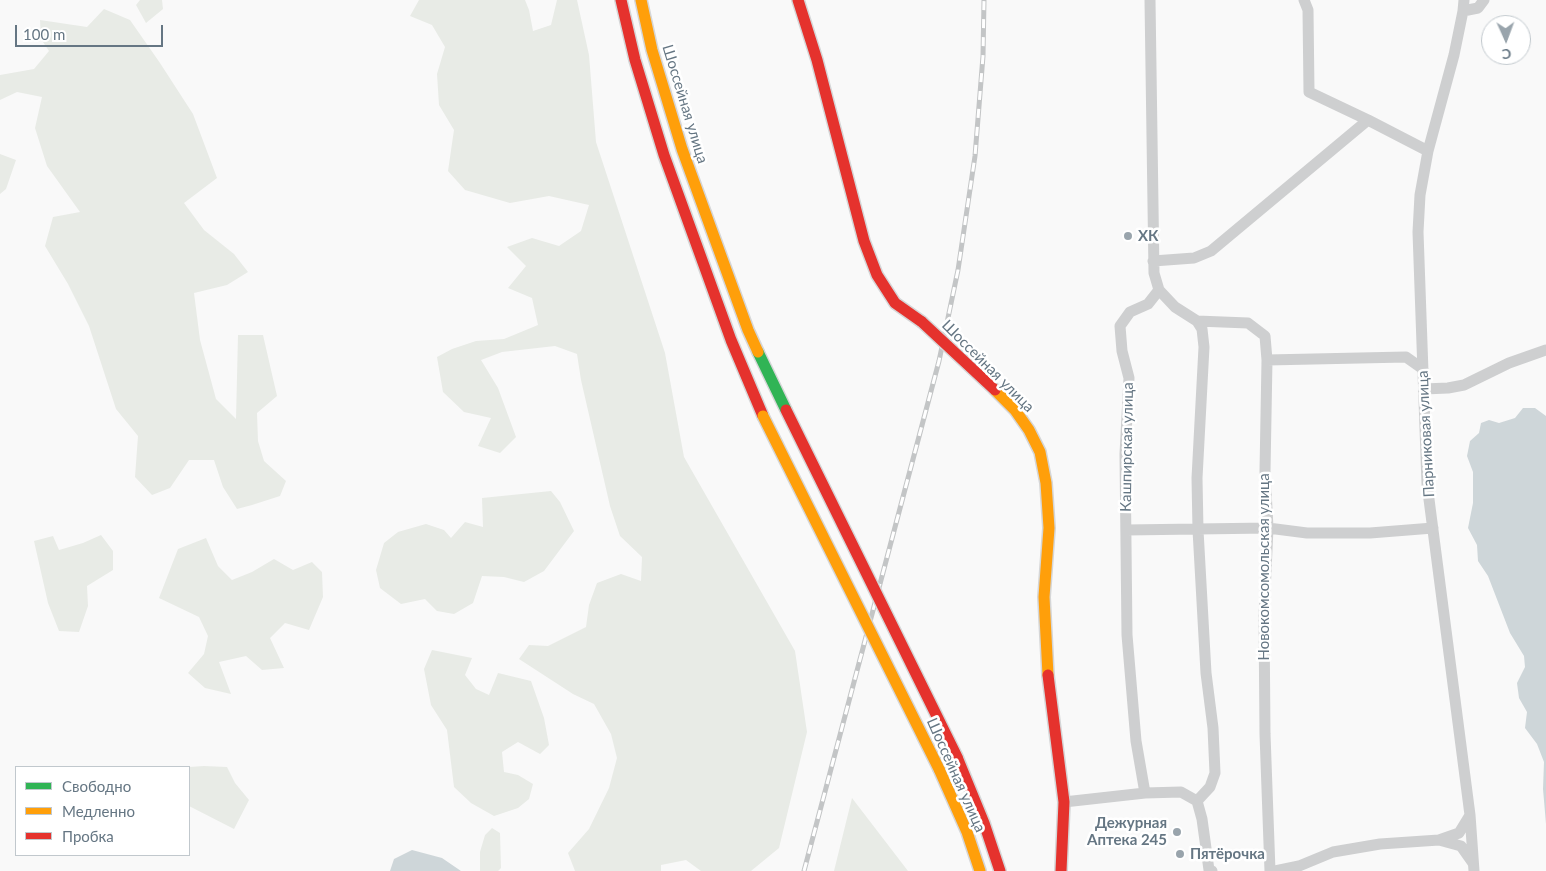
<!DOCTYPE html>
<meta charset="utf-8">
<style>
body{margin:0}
#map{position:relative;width:1546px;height:871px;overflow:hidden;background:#f9f9f9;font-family:Lato,sans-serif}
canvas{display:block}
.legend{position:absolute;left:15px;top:766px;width:175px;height:90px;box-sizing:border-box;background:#fff;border:1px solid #c1c8cd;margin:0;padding:6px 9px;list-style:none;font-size:15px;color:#657683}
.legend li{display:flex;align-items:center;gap:10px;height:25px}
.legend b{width:25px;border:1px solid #c1c8cd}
.north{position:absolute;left:1481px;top:15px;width:50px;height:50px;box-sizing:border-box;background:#fff;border:1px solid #c1c8cd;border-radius:50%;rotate:178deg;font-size:14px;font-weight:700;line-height:20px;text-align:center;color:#657683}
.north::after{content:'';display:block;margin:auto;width:18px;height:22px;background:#99a4ac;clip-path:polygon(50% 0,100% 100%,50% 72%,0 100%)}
.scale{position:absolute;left:15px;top:25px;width:148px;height:22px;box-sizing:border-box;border:2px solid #657683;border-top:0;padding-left:6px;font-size:15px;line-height:18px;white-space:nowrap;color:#657683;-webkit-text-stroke:4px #fff;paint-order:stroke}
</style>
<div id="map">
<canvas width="1546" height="871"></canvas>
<ul class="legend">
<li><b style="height:6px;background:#30b455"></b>Свободно</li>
<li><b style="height:6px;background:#ff9f0a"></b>Медленно</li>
<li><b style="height:6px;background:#e5322d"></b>Пробка</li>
</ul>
<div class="north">С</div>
<div class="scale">100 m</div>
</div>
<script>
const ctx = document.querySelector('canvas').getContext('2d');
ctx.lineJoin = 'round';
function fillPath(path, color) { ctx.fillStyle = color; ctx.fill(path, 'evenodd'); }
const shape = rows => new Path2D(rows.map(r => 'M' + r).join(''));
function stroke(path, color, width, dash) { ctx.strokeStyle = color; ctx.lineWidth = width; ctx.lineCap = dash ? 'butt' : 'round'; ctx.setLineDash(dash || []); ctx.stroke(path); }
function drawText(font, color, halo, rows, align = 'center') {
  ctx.font = font + ' Lato,sans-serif'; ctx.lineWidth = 5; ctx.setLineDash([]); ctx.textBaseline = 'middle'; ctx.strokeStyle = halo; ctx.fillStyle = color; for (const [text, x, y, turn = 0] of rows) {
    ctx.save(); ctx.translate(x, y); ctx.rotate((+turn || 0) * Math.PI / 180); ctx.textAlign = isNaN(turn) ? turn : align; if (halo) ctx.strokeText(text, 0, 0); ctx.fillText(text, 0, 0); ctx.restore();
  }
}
const green = shape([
 [140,0,162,0,163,9,146,23,136,5],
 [419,0,525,0,529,10,533,31,551,25,557,0,577,0,589,55,596,142,665,353,684,457,795,651,807,732,779,848,751,871,701,871,686,860,661,865,661,871,575,871,568,853,589,829,609,788,617,758,611,734,594,704,573,694,519,659,529,645,548,646,586,627,589,605,597,583,621,574,641,581,642,557,620,536,610,506,581,380,577,354,555,346,502,352,481,360,498,388,516,437,500,453,478,446,491,418,464,412,443,392,437,357,452,349,476,341,504,339,538,325,532,298,508,288,526,266,507,247,532,238,559,246,581,231,589,205,549,196,510,203,465,190,448,171,454,130,439,105,437,74,445,47,432,25,410,16],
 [104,9,130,20,160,63,193,114,217,178,184,203,204,230,234,254,248,272,227,285,194,293,200,340,216,399,236,419,238,335,263,335,277,396,257,413,258,441,264,461,286,481,280,496,252,505,237,509,223,487,214,460,189,460,170,488,152,495,135,477,138,436,116,409,89,326,68,284,45,246,53,217,80,212,47,166,35,128,42,97,17,92,0,100,0,75,34,69,49,51,41,39,40,20,87,27],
 [0,154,16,160,6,189,0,194],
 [551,491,560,502,574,531,544,571,524,582,504,577,482,576,473,603,454,614,437,611,425,599,401,604,380,588,376,570,384,543,398,532,426,524,444,530,451,538,465,522,483,527,482,498],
 [101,535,113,551,113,570,87,586,88,606,79,632,59,631,48,603,34,541,53,536,59,550,83,543],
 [206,538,218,566,232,580,252,572,274,559,293,570,312,562,322,572,323,597,309,630,285,623,270,638,284,668,262,670,246,656,219,662,231,694,205,688,188,673,204,654,208,636,199,617,159,598,178,549],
 [432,650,472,658,465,675,476,689,489,695,498,673,531,681,544,718,549,745,540,754,518,742,502,752,504,772,518,775,533,784,529,799,518,808,494,816,471,803,454,787,447,730,431,705,424,669],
 [204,766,227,767,235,783,249,800,234,829,189,806,189,767],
 [852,798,908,871,834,871],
 [492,828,500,833,501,868,498,871,480,871,480,852,485,835]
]);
const water = shape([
 [1523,408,1535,408,1546,416,1546,824,1543,789,1544,762,1537,744,1525,728,1527,712,1519,698,1517,683,1525,667,1524,656,1510,633,1488,576,1478,561,1477,545,1468,528,1473,503,1473,472,1467,456,1470,441,1479,433,1481,423,1489,420,1499,423,1515,418],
 [412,850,442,858,461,871,390,871,394,859]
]);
const street = shape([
 [1150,0,1154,273,1159,290,1175,307,1197,321,1202,329,1204,347,1197,478,1198,530,1206,673,1213,728,1215,773,1210,787,1197,801],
 [1304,0,1308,10,1309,92,1368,120],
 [1464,0,1463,11,1454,55,1428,151,1420,195,1418,232,1427,484,1470,815,1474,871],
 [1463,11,1478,8,1484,0],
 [1153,261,1194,258,1211,251,1368,120,1428,151],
 [1197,321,1248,323,1265,336,1267,360,1265,471,1268,528,1264,615,1265,734,1270,871],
 [1267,360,1406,357,1423,369],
 [1424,389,1448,388,1464,385,1509,363,1546,350],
 [1126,530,1268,528,1307,533,1370,533,1433,528],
 [1145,793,1136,741,1127,635,1125,454,1129,378,1122,351,1120,326,1130,312,1148,304,1159,290],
 [1064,802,1145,793,1181,792,1197,801,1202,819,1209,870,1212,871],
 [1439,840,1459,833,1470,815],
 [1275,871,1299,866,1333,852,1380,844,1439,840,1461,846,1473,863]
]);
const fast = shape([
 [758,352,786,410]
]);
const slow = shape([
 [641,0,652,50,682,149,748,330,758,352],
 [995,390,1015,410,1029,430,1040,452,1046,483,1049,528,1044,597,1048,675],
 [939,769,967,832,980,871]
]);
const jam = shape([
 [621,0,635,60,664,155,731,340,763,416],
 [798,0,817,60,864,241,877,275,895,303,922,322],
 [1048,675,1064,802,1061,871],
 [957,757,984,823,1000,871]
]);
const rail = shape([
 [804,871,939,361,958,270,975,156,983,56,984,0]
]);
const slowBridge = shape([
 [763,416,939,769]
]);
const jamBridge = shape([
 [922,322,995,390],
 [786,410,957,757]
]);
const markers = [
 [1128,236,5,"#99a4ac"],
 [1177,832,5,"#99a4ac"],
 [1180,854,5,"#99a4ac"]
];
const streetNames = [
 ["Шоссейная улица",685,104,73],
 ["Шоссейная улица",988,366,45],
 ["Парниковая улица",1426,434,-93],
 ["Кашпирская улица",1127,447,-89],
 ["Новокомсомольская улица",1264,567,-90],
 ["Шоссейная улица",956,775,66]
];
const poiNames = [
 ["ХК",1138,236],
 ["Дежурная",1167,823,"right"],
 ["Аптека 245",1167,840,"right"],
 ["Пятёрочка",1190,854]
];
fillPath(green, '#e8ebe6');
fillPath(water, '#ced6d9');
stroke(fast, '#d5d6d7', 14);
stroke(slow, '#d5d6d7', 14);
stroke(jam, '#d5d6d7', 14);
stroke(street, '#cecfd0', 11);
stroke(fast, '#30b455', 11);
stroke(slow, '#ff9f0a', 11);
stroke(jam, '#e5322d', 11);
stroke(rail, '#c3c5c6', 5);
stroke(rail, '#fff', 3, [9]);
stroke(slowBridge, '#d5d6d7', 14, []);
stroke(jamBridge, '#d5d6d7', 14, []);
stroke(slowBridge, '#ff9f0a', 11);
stroke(jamBridge, '#e5322d', 11);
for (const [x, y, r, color] of markers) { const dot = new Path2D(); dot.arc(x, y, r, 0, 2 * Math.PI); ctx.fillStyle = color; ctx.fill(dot); stroke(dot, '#fff', 2); }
drawText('15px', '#657683', '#fff', streetNames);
drawText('bold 15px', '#657683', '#fff', poiNames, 'left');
</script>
